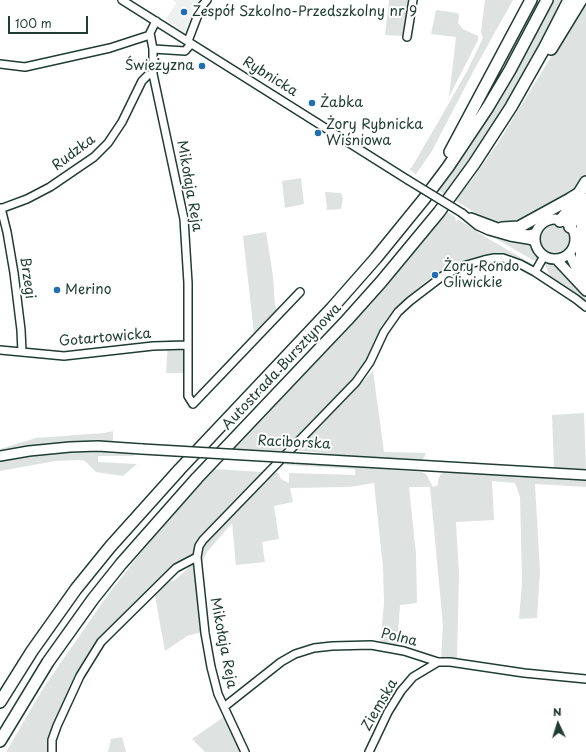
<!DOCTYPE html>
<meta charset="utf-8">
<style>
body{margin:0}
#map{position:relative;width:586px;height:752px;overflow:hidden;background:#fff;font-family:"Playpen Sans",sans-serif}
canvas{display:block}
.north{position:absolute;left:538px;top:704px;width:40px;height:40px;-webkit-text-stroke:3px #fff;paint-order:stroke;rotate:356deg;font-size:11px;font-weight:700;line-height:16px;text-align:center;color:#1f3d34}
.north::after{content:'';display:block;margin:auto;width:14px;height:18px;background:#1f3d34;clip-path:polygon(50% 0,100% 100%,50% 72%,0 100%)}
.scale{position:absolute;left:8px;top:16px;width:80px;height:18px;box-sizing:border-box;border:2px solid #1f3d34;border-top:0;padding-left:5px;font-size:12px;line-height:14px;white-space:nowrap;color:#1f3d34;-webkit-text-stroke:3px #fff;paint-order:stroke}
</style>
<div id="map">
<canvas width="586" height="752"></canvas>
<div class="north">N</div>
<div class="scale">100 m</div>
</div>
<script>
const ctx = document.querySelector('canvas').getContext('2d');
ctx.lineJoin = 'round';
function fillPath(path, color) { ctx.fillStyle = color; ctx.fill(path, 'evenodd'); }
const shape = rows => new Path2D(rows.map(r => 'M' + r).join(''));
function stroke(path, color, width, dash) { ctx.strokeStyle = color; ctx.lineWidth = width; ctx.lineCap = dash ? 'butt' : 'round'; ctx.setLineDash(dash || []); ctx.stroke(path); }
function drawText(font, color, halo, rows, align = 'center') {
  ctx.font = font + ' "Playpen Sans",sans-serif'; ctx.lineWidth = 4; ctx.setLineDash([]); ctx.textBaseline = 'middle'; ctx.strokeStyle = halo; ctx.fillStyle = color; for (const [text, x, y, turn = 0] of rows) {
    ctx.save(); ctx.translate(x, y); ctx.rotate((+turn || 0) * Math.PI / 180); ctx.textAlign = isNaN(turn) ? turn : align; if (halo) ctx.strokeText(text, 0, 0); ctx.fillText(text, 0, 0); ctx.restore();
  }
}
const built = shape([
 [173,0,204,0,192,28,184,33,166,19,176,3]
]);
const green = shape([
 [389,0,410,0,404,36,385,35],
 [485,0,513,0,474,70,432,151,416,174,409,169,412,167,441,117,467,71,483,38,481,32],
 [550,0,564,0,550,29,507,104,447,196,437,189],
 [586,0,586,175,575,192,519,223,504,225,481,217,455,200,472,180,498,143],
 [436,10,458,13,459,16,458,23,463,29,478,36,478,40,449,97,456,37,431,34],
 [301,178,304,204,285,208,282,181],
 [325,192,341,193,343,199,341,209,327,210],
 [569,203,559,217,544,220,534,229,527,232,517,230],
 [446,211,455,217,456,222,458,219,487,238,532,264,530,265,509,255,490,254,452,266,437,274,425,282,390,316,381,330,360,371,310,426,284,451,233,449,355,319,408,258],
 '540 240a15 15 0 1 1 30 0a15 15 0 1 1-30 0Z',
 [266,232,273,276,275,306,279,310,254,333,243,236],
 [484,232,530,243,537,254,538,260,533,260],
 [551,261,555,262,586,295,586,301,550,276,545,265,543,264,547,262],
 [168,340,185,340,184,373,166,373],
 [373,371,384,452,426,453,424,458,419,462,406,462,294,450],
 [584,413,586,472,554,468,552,415],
 [113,431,113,443,0,453,0,449,36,438,104,433],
 [87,450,138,451,133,456,98,456,98,462,137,464,123,476,96,472,85,461,80,460,55,461,0,471,0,459,12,457],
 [291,459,355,465,368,468,421,472,426,474,433,487,438,485,438,481,440,475,445,471,586,479,586,487,535,484,540,571,537,618,519,619,522,582,520,497,515,483,492,481,494,520,456,522,459,575,457,659,441,658,443,625,430,487,409,487,416,554,417,603,400,605,397,647,380,645,384,603,383,567,374,483,349,487,290,488,293,502,274,506,279,539,262,542,265,562,236,565,232,523,207,552,200,566,200,551,204,543,269,472,278,473,281,479,289,483,289,473,355,475,355,469,286,465],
 [213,469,264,472,197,544,193,554,171,569,94,647,75,678,49,752,6,752,44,687,107,596,146,546],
 [193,564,202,632,187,636,165,651,155,596,168,582,175,580],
 [225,716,242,752,205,752,192,739],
 [122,737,126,752,108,752,111,739]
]);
const minor = shape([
 [122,0,408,180],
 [156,21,150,33,153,49,153,74,184,219,188,283,188,396,193,404,300,292],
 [407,37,413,0],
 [188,41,201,7,207,0],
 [153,49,185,51,191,44],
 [0,64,25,67,110,48,150,35],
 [1,208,7,232,14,273,21,330,22,352],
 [0,209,27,199,50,187,94,157,108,143,122,122,142,81,148,75,153,74],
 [462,213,478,226,489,231,510,237,528,240,535,242],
 [471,217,511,232,529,234,537,232],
 [535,272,544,256],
 [0,350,64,356,153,346,188,345],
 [224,707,281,662,295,654,314,648,332,646,371,645,404,651,438,662,450,662,524,673,586,679],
 [52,752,52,740,57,726,80,676,101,642,176,568,197,557],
 [245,752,224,707,218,694,211,667,205,633,197,557,199,546,203,540,356,382,370,362,384,332,398,312,410,301,444,275,463,266,484,260,494,258,503,258,520,264,535,272,576,299,586,307],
 [369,752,388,712,401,691,413,677,438,662]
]);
const major = shape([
 '535 239a20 20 0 1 1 40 0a20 20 0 1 1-40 0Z',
 [569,253,578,272,585,280],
 [556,259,586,291],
 [0,456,29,451,70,447,98,446,142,449],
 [295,458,586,475]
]);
const highway = shape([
 [551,49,581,0],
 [450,152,531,0],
 [585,199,583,209,581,265,586,281],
 [560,221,568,211,586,182],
 [570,227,574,217,583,202],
 [502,228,519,227,570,199,578,194],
 [0,702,32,651,76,589,110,547,180,469,332,308,376,258,424,199,448,167,488,107,510,70,547,0],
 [0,741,48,662,93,599,121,564,197,478,347,320,381,282,439,212,474,164,511,107,545,47,569,0]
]);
const minorBridge = shape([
 [408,180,462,213]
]);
const majorBridge = shape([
 [142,449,295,458]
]);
const markers = [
 [184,12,4,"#1f6fb2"],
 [202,66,4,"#1f6fb2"],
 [312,103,4,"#1f6fb2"],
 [318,133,4,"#1f6fb2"],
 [435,275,4,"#1f6fb2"],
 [57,290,4,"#1f6fb2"]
];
const poiNames = [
 ["Zespół Szkolno-Przedszkolny nr 9",192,12],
 ["Świeżyzna",194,66,"right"],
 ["Żabka",320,103],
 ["Żory Rybnicka",326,125],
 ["Wiśniowa",326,141],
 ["Żory Rondo",443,267],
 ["Gliwickie",443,283],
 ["Merino",65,290]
];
const streetNames = [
 ["Rybnicka",270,77,32],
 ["Rudzka",74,153,-37],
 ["Mikołaja Reja",189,186,80],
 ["Brzegi",27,278,82],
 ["Gotartowicka",105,338,-5],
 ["Autostrada Bursztynowa",282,367,-47],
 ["Raciborska",294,443,3],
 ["Polna",399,638,13],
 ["Mikołaja Reja",223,643,79],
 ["Ziemska",380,705,-60]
];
fillPath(built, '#eef1f0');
fillPath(green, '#dee3e2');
stroke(minor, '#1f3d34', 10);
stroke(major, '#1f3d34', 12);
stroke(highway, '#1f3d34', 14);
stroke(minor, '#fff', 7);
stroke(major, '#fff', 9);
stroke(highway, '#fff', 11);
stroke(minorBridge, '#1f3d34', 10, []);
stroke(majorBridge, '#1f3d34', 12, []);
stroke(minorBridge, '#fff', 7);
stroke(majorBridge, '#fff', 9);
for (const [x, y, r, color] of markers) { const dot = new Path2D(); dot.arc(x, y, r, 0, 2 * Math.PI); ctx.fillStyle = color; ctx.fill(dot); stroke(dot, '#fff', 1.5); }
drawText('14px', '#1f3d34', '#fff', poiNames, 'left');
drawText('14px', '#1f3d34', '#fff', streetNames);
</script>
